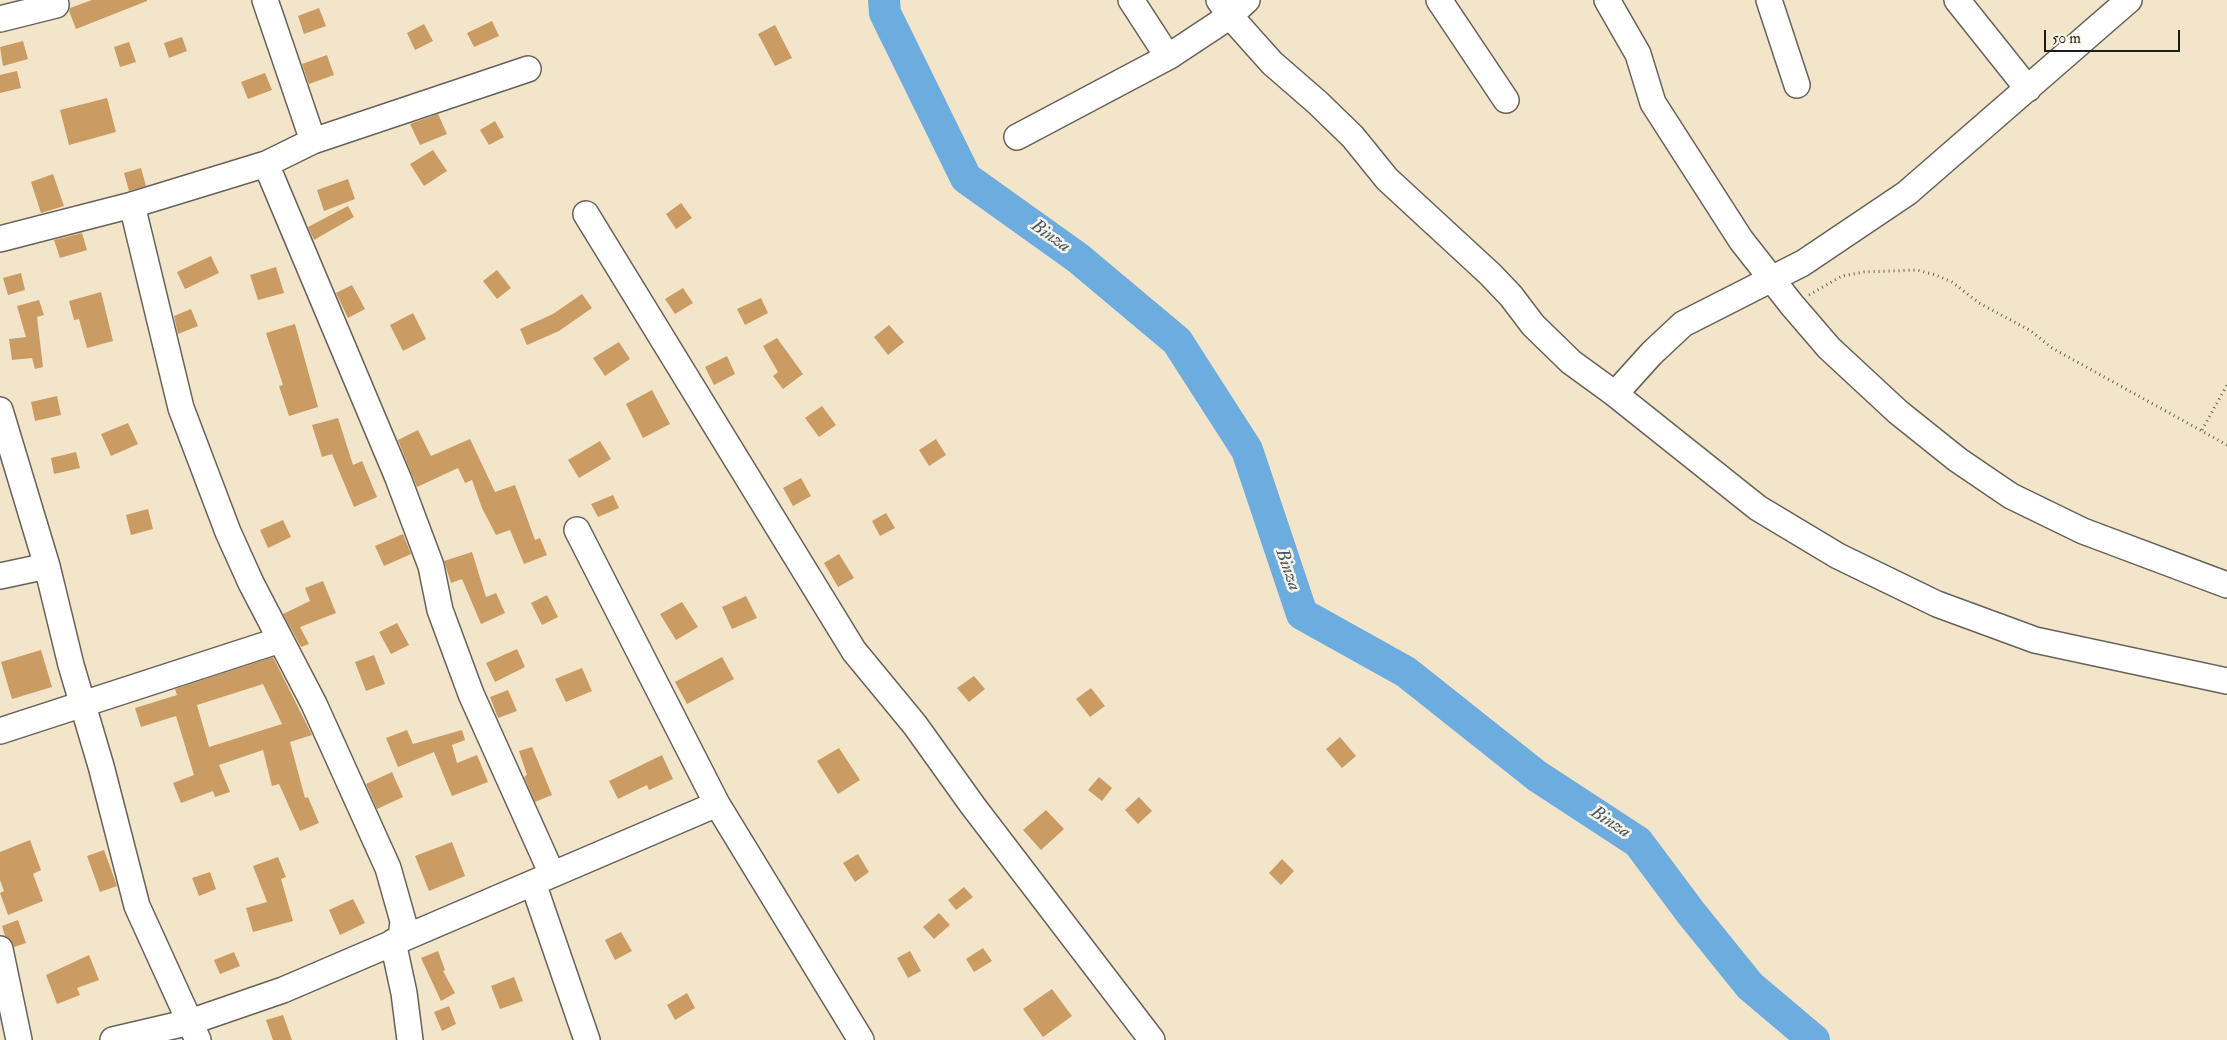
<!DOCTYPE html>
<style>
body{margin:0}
#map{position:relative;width:2227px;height:1040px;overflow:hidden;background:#f3e5c9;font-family:"IM FELL Double Pica",serif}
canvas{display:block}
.scale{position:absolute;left:2044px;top:30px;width:136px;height:22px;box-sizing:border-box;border:2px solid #1c1c1c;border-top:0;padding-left:6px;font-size:15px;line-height:18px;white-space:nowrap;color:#1c1c1c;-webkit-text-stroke:4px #fcf5e5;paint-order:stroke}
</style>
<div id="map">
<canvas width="2227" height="1040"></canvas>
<div class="scale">50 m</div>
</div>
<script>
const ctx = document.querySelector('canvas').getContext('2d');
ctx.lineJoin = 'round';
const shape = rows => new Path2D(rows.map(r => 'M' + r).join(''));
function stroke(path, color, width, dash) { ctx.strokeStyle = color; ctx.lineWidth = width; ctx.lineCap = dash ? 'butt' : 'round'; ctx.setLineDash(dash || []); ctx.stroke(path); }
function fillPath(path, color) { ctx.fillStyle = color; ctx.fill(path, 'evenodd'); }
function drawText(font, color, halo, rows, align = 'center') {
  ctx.font = font + ' "IM FELL Double Pica",serif'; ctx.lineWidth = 5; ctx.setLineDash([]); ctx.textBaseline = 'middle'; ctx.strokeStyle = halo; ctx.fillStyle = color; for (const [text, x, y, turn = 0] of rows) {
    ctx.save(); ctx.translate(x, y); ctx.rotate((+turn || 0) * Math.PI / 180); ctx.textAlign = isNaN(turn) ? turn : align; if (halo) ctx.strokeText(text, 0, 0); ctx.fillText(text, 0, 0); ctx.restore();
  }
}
const river = shape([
 [884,0,885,13,966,178,1078,258,1177,341,1247,450,1302,614,1406,672,1537,776,1638,842,1691,913,1750,986,1814,1040]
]);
const building = shape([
 [92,0,147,0,147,1,76,29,69,11,70,8],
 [319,8,326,26,304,34,298,16],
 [492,21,499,36,474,47,467,33],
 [424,24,433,41,415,50,407,33],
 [775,25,792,58,775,66,758,34],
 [182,37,187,51,169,58,164,43],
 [23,41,28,59,3,66,0,47],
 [129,42,136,62,120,67,114,47],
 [327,55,334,75,309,84,302,64],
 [17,71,21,88,0,93,0,75],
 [265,73,272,90,248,99,241,82],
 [107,98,116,132,69,145,60,110],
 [438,114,447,134,420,145,410,124],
 [495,121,504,137,489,145,480,130],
 [433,150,447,171,424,186,410,164],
 [141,168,146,186,129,191,124,173],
 [53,174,64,206,41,213,31,182],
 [348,179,355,199,324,211,317,190],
 [681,203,692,218,676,229,666,214],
 [348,206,354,217,314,240,308,227],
 [82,233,87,250,60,258,54,240],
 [211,256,219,273,185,289,177,272],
 [276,267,284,293,258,300,250,275],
 [497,270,511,288,497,299,483,281],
 [21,273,25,290,8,295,3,278],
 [352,285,365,309,348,318,336,293],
 [683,288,693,303,675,314,665,299],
 [101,292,113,341,87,348,79,319,74,320,69,301],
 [582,294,592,308,559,331,527,345,520,329,553,314],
 [761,298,768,313,745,325,737,309],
 [39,300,44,315,37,317,43,367,35,369,32,358,12,360,9,339,26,337,17,306],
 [191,309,198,326,178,334,174,316],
 [413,313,426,339,403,351,390,325],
 [295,324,318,407,289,416,279,386,283,385,266,333],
 [889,325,904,342,888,355,874,337],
 [777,338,803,374,783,389,773,376,778,372,763,346],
 [619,342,630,359,605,376,593,358],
 [727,356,735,374,714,385,705,367],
 [652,390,670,424,643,438,626,404],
 [57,396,61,415,35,421,31,402],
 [822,406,836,425,819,437,805,418],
 [338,418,353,465,362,461,377,497,354,507,332,454,322,457,312,425],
 [128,423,138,444,111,456,101,434],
 [418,430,431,456,470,439,495,492,515,485,535,540,540,538,547,555,524,564,510,530,496,535,482,508,472,480,465,483,458,468,417,487,398,440],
 [936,439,946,455,929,466,919,450],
 [600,441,611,459,579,478,568,460],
 [76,452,80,468,54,474,51,458],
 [801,478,811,496,793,506,783,488],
 [613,495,619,508,598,517,591,504],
 [148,509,153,529,131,535,126,515],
 [886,513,895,528,880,536,872,521],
 [283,520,291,537,268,548,260,530],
 [403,534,411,554,384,566,375,546],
 [472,552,486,597,496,593,505,613,481,624,462,579,451,583,444,561],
 [839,554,854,578,838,587,824,563],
 [323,581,336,613,300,627,309,644,301,647,283,614,310,601,305,588],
 [547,595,558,617,542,625,531,603],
 [746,596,757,618,732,629,722,607],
 [682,602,698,627,676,640,660,614],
 [397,623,409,645,391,654,379,632],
 [517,649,525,667,495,682,486,663],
 [41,650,52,687,12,699,1,662],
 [374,655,385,684,366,691,355,662],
 [273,657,312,735,290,742,305,798,308,797,319,823,300,831,279,784,272,786,263,750,219,765,230,792,215,797,213,791,181,803,173,783,194,775,176,716,141,727,135,708,177,695,175,689],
 [263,684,282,724,209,747,197,705],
 [722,657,734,679,687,704,675,682],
 [582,668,592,691,566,702,555,679],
 [974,676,985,689,969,702,957,688],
 [1091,688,1105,706,1090,717,1076,699],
 [508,690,517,711,498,718,490,697],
 [407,730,413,744,462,730,465,740,452,745,457,763,477,755,488,782,452,796,434,752,398,767,386,738],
 [1340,737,1356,756,1342,768,1326,749],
 [532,747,552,795,535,802,524,777,527,775,519,751],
 [839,748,860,780,838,794,817,761],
 [662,755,673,779,649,790,647,785,618,799,609,781],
 [392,772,403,797,377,809,366,784],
 [1099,777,1112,788,1102,801,1088,790],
 [1139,797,1152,811,1138,824,1125,810],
 [1046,810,1064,829,1041,850,1023,830],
 [30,840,41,870,33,874,43,901,8,915,0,893,4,891,0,880,0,852],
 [452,842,465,876,429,891,415,856],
 [104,850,117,886,100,892,87,856],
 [858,854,869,872,855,882,843,863],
 [278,857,286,877,281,879,293,921,253,932,246,908,267,902,253,866],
 [1282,859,1294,871,1281,885,1269,873],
 [210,872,216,889,199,896,192,878],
 [964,887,973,897,956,910,948,900],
 [353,899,365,923,340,935,329,910],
 [939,913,950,925,934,939,923,927],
 [18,920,26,943,14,947,11,940,5,936,2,926],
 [621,932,632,951,615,960,605,940],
 [983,948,992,961,974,972,966,959],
 [438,951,445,970,443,971,455,993,441,1001,421,958],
 [910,951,921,971,908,978,897,958],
 [234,952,240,966,220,974,214,960],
 [89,955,99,980,77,988,80,995,57,1004,46,975],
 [514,977,523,1001,500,1009,491,986],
 [1052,989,1072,1016,1043,1037,1023,1009],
 [687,993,695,1008,675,1020,667,1005],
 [449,1006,456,1024,442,1031,434,1012],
 [283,1015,292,1040,273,1040,266,1020]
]);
const path = shape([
 [1809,295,1842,276,1864,272,1917,270,1936,275,1952,282,1979,303,2031,331,2052,348,2227,445],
 [2202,430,2227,385]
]);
const minor = shape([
 [265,0,313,141],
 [1131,0,1168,57],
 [1219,0,1230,16,1272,63,1318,103,1353,137,1387,179,1490,274,1511,296,1533,325,1571,362,1615,394,1758,508,1838,556,1937,604,2035,640,2227,681],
 [1439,0,1506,100],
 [1607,0,1638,54,1653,103,1741,240,1792,305,1829,348,1898,412,1958,460,2011,496,2083,531,2227,585],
 [1769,0,1797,85],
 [1957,0,2028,89],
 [0,19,56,5,55,0],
 [1017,137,1168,57,1230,16,1247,0],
 [266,164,398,478,431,566,440,610,471,694,552,874],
 [132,205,181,408,228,532,251,583,314,704,388,868,403,921,401,939],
 [586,214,854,651,915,725,973,806,1152,1040],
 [0,239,132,205,266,164,313,141,528,69],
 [1615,394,1652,353,1683,324,1803,263,1907,193,2129,0],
 [0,410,47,566,71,665,101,766,137,906,198,1040],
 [577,530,717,804,861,1040],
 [0,576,47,566],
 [0,731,280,640],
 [533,883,587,1040],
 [393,942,404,993,410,1040],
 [0,949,19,1040],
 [113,1040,190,1022,283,990,717,804]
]);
const waterNames = [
 ["Binza",1050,237,35],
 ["Binza",1287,570,71],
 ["Binza",1610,823,33]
];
stroke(river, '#6cacdf', 32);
fillPath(building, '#ca9b62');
stroke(minor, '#676259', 28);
stroke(path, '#676259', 3, [1, 4]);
stroke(minor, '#fff', 25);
drawText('italic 18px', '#3c566a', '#fcf5e5', waterNames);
</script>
